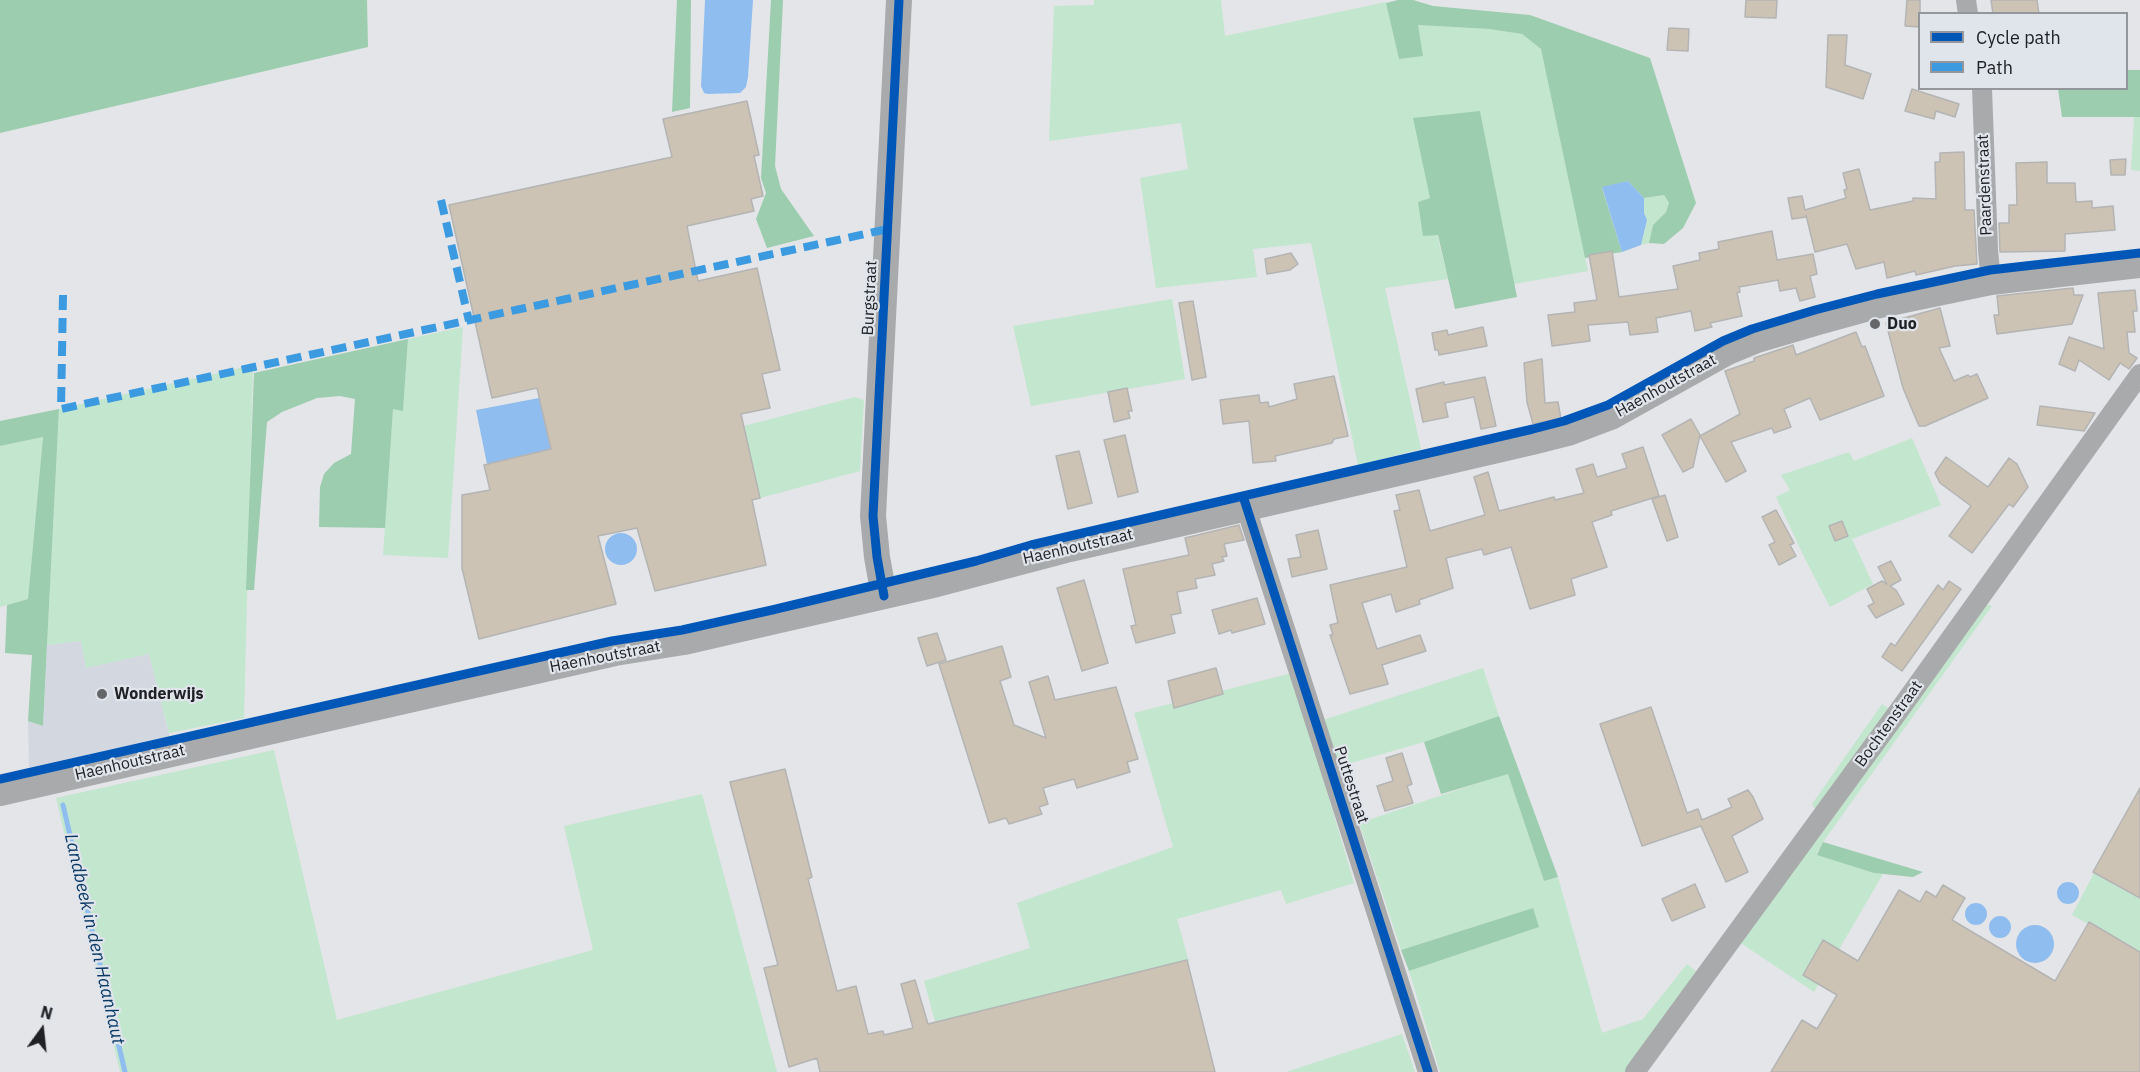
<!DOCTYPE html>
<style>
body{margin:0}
#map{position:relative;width:2140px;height:1072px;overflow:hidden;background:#e3e5e8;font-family:"IBM Plex Sans",sans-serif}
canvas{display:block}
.legend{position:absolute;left:1918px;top:12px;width:210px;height:78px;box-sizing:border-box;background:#e0e4eb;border:2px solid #93969b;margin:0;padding:8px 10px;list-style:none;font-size:18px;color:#202124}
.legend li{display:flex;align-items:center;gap:12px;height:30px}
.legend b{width:30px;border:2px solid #93969b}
.north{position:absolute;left:12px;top:1000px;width:60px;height:60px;-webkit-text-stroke:4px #e0e4eb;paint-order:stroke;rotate:15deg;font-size:16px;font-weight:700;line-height:24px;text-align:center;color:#202124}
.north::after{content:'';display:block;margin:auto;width:21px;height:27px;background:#202124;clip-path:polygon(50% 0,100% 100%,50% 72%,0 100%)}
</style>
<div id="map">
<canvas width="2140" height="1072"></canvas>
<ul class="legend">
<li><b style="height:8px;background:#0057b8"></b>Cycle path</li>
<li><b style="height:8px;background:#3c9be0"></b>Path</li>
</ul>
<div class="north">N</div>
</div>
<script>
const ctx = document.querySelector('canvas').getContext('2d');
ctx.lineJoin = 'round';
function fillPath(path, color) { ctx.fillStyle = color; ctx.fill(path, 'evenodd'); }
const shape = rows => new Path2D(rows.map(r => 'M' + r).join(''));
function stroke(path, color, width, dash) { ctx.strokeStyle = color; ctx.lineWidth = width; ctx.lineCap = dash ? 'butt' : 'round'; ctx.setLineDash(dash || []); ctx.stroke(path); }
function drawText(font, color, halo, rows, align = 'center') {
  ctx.font = font + ' "IBM Plex Sans",sans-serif'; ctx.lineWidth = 4.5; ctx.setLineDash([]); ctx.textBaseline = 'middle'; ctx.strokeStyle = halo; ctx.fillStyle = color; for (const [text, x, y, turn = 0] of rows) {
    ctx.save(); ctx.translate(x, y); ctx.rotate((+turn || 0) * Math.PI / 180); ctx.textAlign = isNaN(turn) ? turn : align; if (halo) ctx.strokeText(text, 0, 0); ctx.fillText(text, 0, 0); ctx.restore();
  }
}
const built = shape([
 [81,641,87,667,149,654,171,742,39,774,29,767,28,721,43,726,47,645]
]);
const green = shape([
 [1094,0,1221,0,1225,36,1386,2,1399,59,1418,25,1489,29,1522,34,1541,49,1588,271,1514,284,1480,111,1430,198,1424,236,1437,234,1448,279,1385,288,1421,449,1358,465,1311,243,1253,249,1257,277,1156,288,1140,178,1188,169,1181,123,1049,141,1054,6,1094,5],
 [2134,117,2140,117,2140,171,2131,170],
 [1664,195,1669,203,1666,212,1653,225,1649,243,1641,245,1647,221,1644,213,1644,198],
 [1172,299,1185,379,1031,406,1013,326],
 [463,327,448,558,383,555,393,408,403,410,408,339],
 [253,365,244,718,169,733,149,654,86,668,81,641,47,645,59,409],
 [855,397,864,400,860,471,760,498,744,426],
 [43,437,28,599,0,607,0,446],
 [1912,438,1941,505,1852,539,1873,584,1830,607,1806,561,1776,497,1790,490,1781,475,1849,452,1854,461],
 [1982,603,1992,606,1823,842,1817,854,1874,873,1883,874,1814,992,1739,942],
 [1483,668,1499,716,1424,742,1337,767,1323,720],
 [1292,673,1354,883,1286,904,1281,890,1177,919,1189,962,936,1025,924,981,1030,948,1017,903,1173,847,1134,713],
 [1882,704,1888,708,1889,713,1818,814,1812,804],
 [274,750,337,1020,593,950,564,826,702,794,777,1072,120,1072,56,798],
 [1508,773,1544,881,1558,877,1602,1033,1643,1019,1687,964,1697,972,1626,1072,1440,1072,1409,971,1538,927,1533,908,1401,950,1359,823],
 [2094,873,2140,899,2140,953,2072,915],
 [1402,1034,1415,1072,1286,1072]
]);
const forest = shape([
 [0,0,367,0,368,47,0,133],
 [677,0,691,0,690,108,672,112],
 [771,0,783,0,775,166,781,189,814,236,767,248,756,219,766,193,761,178],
 [1398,0,1413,0,1433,6,1530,15,1650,58,1696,203,1683,228,1664,244,1649,243,1653,225,1666,212,1669,203,1664,195,1644,198,1628,181,1602,188,1622,252,1585,258,1541,49,1522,34,1489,29,1418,25,1423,56,1399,59,1386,3],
 [2127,70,2140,70,2140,117,2062,117,2058,89,2126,88],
 [1480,111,1517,297,1455,309,1438,235,1423,236,1418,202,1430,198,1413,118],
 [408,339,403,411,393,409,385,528,319,527,320,487,324,474,334,463,351,454,355,399,340,396,317,398,282,412,267,422,254,590,246,590,254,373],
 [59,409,47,645,43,726,28,721,32,655,5,653,7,605,28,599,43,437,0,446,0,421],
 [1499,716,1558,877,1544,881,1508,774,1441,794,1424,742],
 [1823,842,1923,872,1913,877,1874,873,1817,855],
 [1533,908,1539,927,1409,971,1401,950]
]);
const water = shape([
 [705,0,753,0,748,77,746,87,740,93,708,94,704,93,701,86],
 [1628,181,1644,198,1644,213,1647,220,1641,245,1622,252,1602,187],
 [539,398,551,449,487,464,476,410],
 '605 549a16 16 0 1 1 32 0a16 16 0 1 1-32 0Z',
 '2057 893a11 11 0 1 1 22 0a11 11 0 1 1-22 0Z',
 '1965 914a11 11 0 1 1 22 0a11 11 0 1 1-22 0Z',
 '1989 927a11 11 0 1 1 22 0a11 11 0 1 1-22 0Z',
 '2016 944a19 19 0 1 1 38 0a19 19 0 1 1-38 0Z'
]);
const stream = shape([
 [63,805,125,1072]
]);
const building = shape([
 [1746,0,1777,0,1776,18,1745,17,1746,0],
 [1907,0,1920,0,1920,27,1905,26,1907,0],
 [1991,0,2037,0,2039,14,1993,14,1991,0],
 [1669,28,1689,29,1688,51,1667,50,1669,28],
 [1828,35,1847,35,1845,65,1871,74,1863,99,1826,87,1828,35],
 [1912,89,1959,104,1955,117,1936,111,1934,119,1905,111,1912,89],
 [747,101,759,155,754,156,763,196,751,199,754,211,687,226,698,281,757,268,780,370,762,374,770,408,741,414,760,498,752,500,766,565,655,591,637,528,598,536,616,604,479,639,462,568,462,495,490,490,484,465,551,449,537,388,492,398,449,205,672,157,663,119,747,101],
 [1964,152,1965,210,1974,210,1977,264,1955,266,1916,275,1915,271,1887,278,1884,262,1856,269,1847,244,1815,252,1806,215,1806,217,1792,219,1788,198,1802,196,1805,210,1846,198,1844,190,1847,189,1843,173,1859,169,1870,210,1913,201,1913,198,1936,199,1935,162,1940,162,1940,153,1964,152],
 [2126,159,2125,175,2111,175,2110,160,2126,159],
 [2047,162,2047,183,2075,183,2076,202,2092,201,2092,208,2113,206,2115,230,2065,234,2065,251,2000,252,1999,223,2009,223,2009,205,2017,205,2016,163,2047,162],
 [1772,231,1777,260,1813,254,1817,274,1810,276,1815,297,1800,301,1796,288,1780,291,1778,280,1739,287,1740,292,1737,293,1742,316,1710,323,1712,327,1695,331,1691,311,1656,318,1658,332,1630,335,1628,322,1588,325,1590,341,1552,346,1548,315,1575,312,1574,303,1597,300,1589,255,1612,251,1619,297,1678,289,1673,266,1700,260,1699,253,1719,249,1718,242,1772,231],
 [1291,253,1298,264,1290,270,1267,274,1265,259,1291,253],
 [2073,288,2074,295,2083,295,2072,324,1997,334,1994,315,1999,315,1997,296,2073,288],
 [2135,290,2137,311,2133,311,2135,332,2127,332,2129,353,2137,358,2129,369,2120,363,2109,380,2079,360,2075,371,2059,364,2069,337,2104,349,2098,293,2135,290],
 [1193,301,1206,377,1192,380,1179,303,1193,301],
 [1940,308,1950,346,1939,348,1954,381,1968,375,1970,377,1977,374,1988,398,1925,426,1919,426,1903,388,1886,323,1940,308],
 [1483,327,1487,346,1439,355,1438,350,1435,350,1432,333,1447,330,1448,335,1483,327],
 [1856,332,1862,347,1865,346,1884,396,1820,420,1810,398,1784,409,1791,427,1774,433,1772,428,1731,442,1746,471,1726,482,1700,436,1740,414,1725,371,1754,361,1754,358,1793,345,1796,355,1856,332],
 [1542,359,1545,403,1558,402,1561,419,1533,424,1527,402,1524,363,1542,359],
 [1334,376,1348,436,1334,439,1332,443,1275,456,1276,461,1253,463,1249,421,1223,424,1220,400,1259,395,1260,403,1268,402,1269,407,1297,399,1294,384,1334,376],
 [1485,377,1496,426,1481,429,1474,397,1445,403,1448,417,1423,422,1416,389,1444,382,1444,385,1485,377],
 [1127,388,1132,411,1128,411,1130,418,1114,422,1108,392,1127,388],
 [2040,406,2095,413,2084,431,2037,425,2040,406],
 [1691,419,1700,435,1693,467,1683,472,1662,435,1691,419],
 [1125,435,1138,492,1118,497,1104,440,1125,435],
 [1643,447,1659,496,1611,511,1612,515,1592,522,1607,567,1571,579,1575,595,1530,609,1511,547,1484,555,1482,549,1446,558,1453,588,1419,600,1420,604,1396,612,1391,594,1362,603,1377,649,1420,635,1426,651,1382,665,1388,684,1350,694,1330,635,1333,635,1330,625,1338,623,1330,585,1407,567,1394,511,1400,510,1396,495,1419,490,1430,531,1485,515,1474,477,1488,472,1499,511,1554,497,1555,500,1584,493,1576,469,1593,464,1597,477,1627,468,1622,454,1643,447],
 [1079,451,1092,503,1068,509,1056,456,1079,451],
 [1946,457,1988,487,2009,458,2017,464,2028,487,2013,507,2009,504,1972,553,1949,536,1971,506,1940,483,1935,473,1946,457],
 [1665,495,1678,537,1667,541,1652,499,1665,495],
 [1776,510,1794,543,1790,545,1796,556,1779,565,1769,545,1775,542,1762,517,1776,510],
 [1842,521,1848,536,1835,541,1829,526,1842,521],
 [1239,525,1244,540,1224,544,1227,556,1222,557,1224,561,1212,564,1215,575,1195,579,1197,588,1177,592,1181,613,1171,615,1175,633,1136,643,1131,626,1136,625,1123,569,1189,555,1185,538,1239,525],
 [1318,530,1327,569,1292,577,1288,559,1301,557,1296,535,1318,530],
 [1891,561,1901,580,1890,586,1896,590,1904,604,1876,618,1868,606,1874,603,1867,589,1882,581,1887,584,1878,567,1891,561],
 [1084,580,1108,663,1082,671,1057,588,1084,580],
 [1949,581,1961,589,1902,671,1882,657,1891,643,1895,646,1938,585,1943,590,1949,581],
 [1257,598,1265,624,1232,633,1231,630,1219,634,1212,610,1257,598],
 [937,633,946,660,927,666,918,638,937,633],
 [1002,646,1011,677,1000,681,1014,725,1046,738,1029,682,1048,676,1055,700,1116,687,1138,759,1127,762,1130,772,1077,788,1074,779,1043,788,1048,804,1039,807,1042,814,1009,824,1006,818,989,823,939,664,1002,646],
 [1216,668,1223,694,1174,708,1168,681,1216,668],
 [1651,707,1687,813,1698,809,1702,820,1732,807,1728,799,1748,790,1753,797,1763,819,1732,836,1748,872,1726,882,1701,826,1642,846,1600,724,1651,707],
 [1402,753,1412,784,1407,786,1413,803,1385,811,1377,786,1393,781,1386,758,1402,753],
 [785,769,812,877,808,879,837,991,856,986,868,1034,883,1031,884,1035,913,1028,901,984,915,980,928,1024,1187,960,1215,1072,820,1072,817,1058,789,1067,764,968,778,965,730,782,785,769],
 [2140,788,2140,898,2093,872,2140,788],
 [1695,884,1705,907,1672,921,1662,899,1695,884],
 [1943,885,1965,898,1952,920,2055,981,2089,922,2140,952,2140,1072,1771,1072,1802,1020,1817,1029,1837,995,1803,975,1823,940,1858,961,1899,890,1920,902,1926,891,1936,897,1943,885]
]);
const minor = shape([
 [1966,0,1968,14],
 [1982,88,1988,250,1991,282],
 [1246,508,1428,1072],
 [1635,1072,1903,705,2140,374]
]);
const tertiary = shape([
 [884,596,877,557,873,516,899,0],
 [0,793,615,653,684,642,775,621,937,584,1070,549,1536,441,1568,433,1613,416,1728,352,1757,340,1818,322,1880,305,1991,282,2140,265]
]);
const quiet = shape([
 [441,200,469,321],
 [63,295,61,409,888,229]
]);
const cycleway = shape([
 [1243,496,1428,1072],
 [884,596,877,557,873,516,899,0],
 [0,779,612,641,682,630,772,610,976,561,1031,545,1533,429,1564,421,1608,405,1723,341,1752,329,1815,310,1877,294,1990,270,2140,253]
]);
const markers = [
 [1875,324,6,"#646669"],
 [102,694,6,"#646669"]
];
const streetNames = [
 ["Paardenstraat",1985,185,-92],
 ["Burgstraat",870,298,-87],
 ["Haenhoutstraat",1666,386,-29],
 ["Haenhoutstraat",1078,547,-13],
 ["Haenhoutstraat",605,657,-11],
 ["Bochtenstraat",1889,724,-54],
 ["Haenhoutstraat",130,763,-13],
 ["Puttestraat",1351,785,72]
];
const poiNames = [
 ["Duo",1887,324],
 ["Wonderwijs",114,694]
];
const waterNames = [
 ["Landbeek in den Haanhaut",94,939,77]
];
fillPath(built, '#d3d8e0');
fillPath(green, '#c3e6ce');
fillPath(forest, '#9ccdae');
fillPath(water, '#90bdef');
stroke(stream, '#90bdef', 5);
fillPath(building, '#ccc3b4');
stroke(building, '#b4b4b4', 1.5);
stroke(minor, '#a9aaab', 20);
stroke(tertiary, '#a9aaab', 26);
stroke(quiet, '#3c9be0', 8, [15, 8]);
stroke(cycleway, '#0057b8', 9);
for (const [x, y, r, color] of markers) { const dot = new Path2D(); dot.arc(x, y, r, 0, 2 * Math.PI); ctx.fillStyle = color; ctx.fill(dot); stroke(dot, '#e0e4eb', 2); }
drawText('16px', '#202124', '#e0e4eb', streetNames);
drawText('bold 16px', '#202124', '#e0e4eb', poiNames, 'left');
drawText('italic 18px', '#0a3965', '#e0e4eb', waterNames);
</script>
